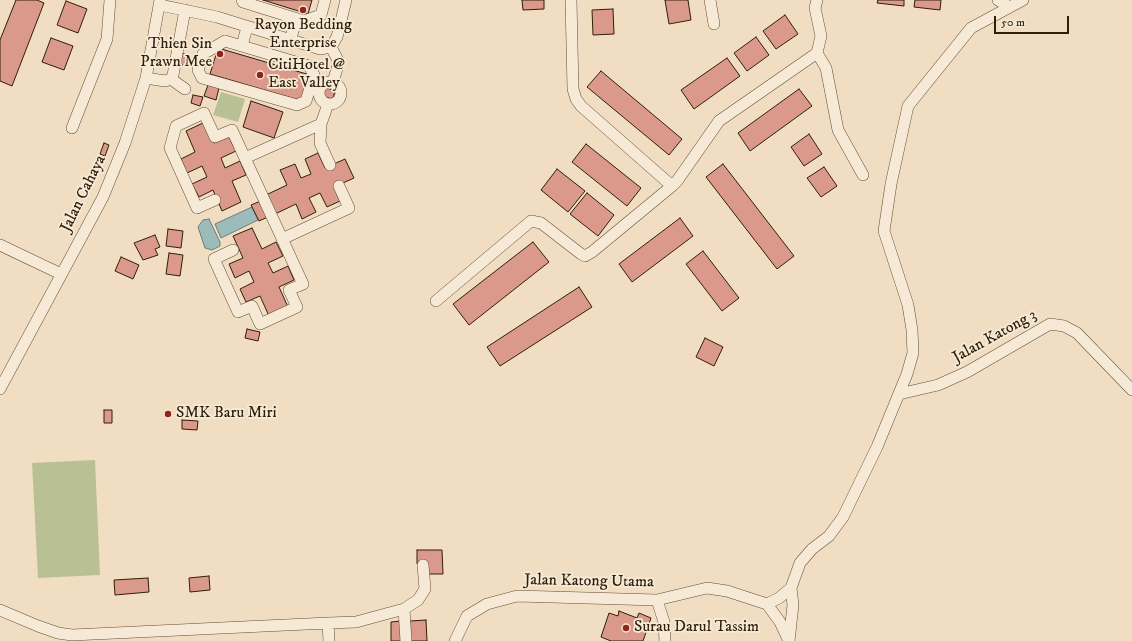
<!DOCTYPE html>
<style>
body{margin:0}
#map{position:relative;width:1132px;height:641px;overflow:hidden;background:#f1dec2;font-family:"IM FELL DW Pica",serif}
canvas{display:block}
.scale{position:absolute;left:994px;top:16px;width:75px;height:18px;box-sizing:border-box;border:2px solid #2e1e0b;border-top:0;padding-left:5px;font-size:12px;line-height:14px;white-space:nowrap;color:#2e1e0b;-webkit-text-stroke:3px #f6ead7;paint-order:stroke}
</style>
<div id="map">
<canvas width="1132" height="641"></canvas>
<div class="scale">50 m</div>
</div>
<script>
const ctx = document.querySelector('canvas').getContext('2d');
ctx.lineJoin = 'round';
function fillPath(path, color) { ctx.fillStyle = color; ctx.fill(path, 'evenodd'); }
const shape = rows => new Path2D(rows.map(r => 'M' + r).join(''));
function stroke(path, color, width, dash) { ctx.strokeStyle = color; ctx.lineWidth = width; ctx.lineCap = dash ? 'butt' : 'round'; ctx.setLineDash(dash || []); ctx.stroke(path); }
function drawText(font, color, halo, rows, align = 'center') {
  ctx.font = font + ' "IM FELL DW Pica",serif'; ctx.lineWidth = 3.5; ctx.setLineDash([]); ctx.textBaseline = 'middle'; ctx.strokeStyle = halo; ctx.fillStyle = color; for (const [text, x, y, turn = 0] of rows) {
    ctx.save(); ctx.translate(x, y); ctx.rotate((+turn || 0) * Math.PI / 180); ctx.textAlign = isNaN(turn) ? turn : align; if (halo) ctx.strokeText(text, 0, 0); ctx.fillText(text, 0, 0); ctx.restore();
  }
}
const green = shape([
 [221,92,245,99,238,122,213,115],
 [95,460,100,575,38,578,32,463]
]);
const water = shape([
 [252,207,258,220,221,238,215,224,252,207],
 [209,219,220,242,220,246,212,250,205,248,198,227,203,220,209,219]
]);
const building = shape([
 [16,0,37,0,44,3,12,86,0,81,0,40,16,0],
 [263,0,312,0,308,14,263,0],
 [522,0,544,0,544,9,523,10,522,0],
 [665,0,688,0,691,20,669,24,665,0],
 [878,0,904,0,904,6,877,3,878,0],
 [915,0,941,0,940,10,914,7,915,0],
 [66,1,87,9,78,33,57,25,66,1],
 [613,9,614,34,593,35,592,10,613,9],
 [785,15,798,34,776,49,763,31,785,15],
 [756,37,769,55,747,71,734,53,756,37],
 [51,38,73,46,64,70,42,62,51,38],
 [218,48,310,75,302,101,210,74,218,48],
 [180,53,189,55,187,66,178,64,180,53],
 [727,58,740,76,694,109,681,90,727,58],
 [601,71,682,139,669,155,587,87,601,71],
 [208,85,219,88,216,100,204,96,208,85],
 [325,88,335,90,333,99,323,97,325,88],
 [799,89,812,106,750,151,738,133,799,89],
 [193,95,203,97,200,106,191,103,193,95],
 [251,101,283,112,274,138,243,127,251,101],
 [205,122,214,143,229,137,236,151,221,158,225,168,240,161,246,175,232,181,241,202,222,211,213,190,199,197,192,184,207,177,202,166,187,173,181,159,195,152,186,131,205,122],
 [809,134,822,154,804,166,791,147,809,134],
 [104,143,109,145,105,156,100,154,104,143],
 [586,144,641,188,627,206,572,162,586,144],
 [318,153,325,168,345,159,354,178,334,187,340,201,327,207,320,193,309,198,316,212,302,219,296,204,275,214,266,195,287,185,280,170,295,164,301,178,311,174,305,159,318,153],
 [723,164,794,256,777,269,706,177,723,164],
 [824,167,837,186,821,197,807,178,824,167],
 [557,169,585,191,568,212,541,190,557,169],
 [587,193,614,215,598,236,570,214,587,193],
 [263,200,270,216,259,221,251,205,263,200],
 [680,218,693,236,632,282,619,264,680,218],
 [252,228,262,249,276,242,283,256,268,263,273,273,288,266,294,280,279,287,288,307,269,316,260,296,246,302,240,289,254,282,249,271,235,278,229,264,243,258,233,236,252,228],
 [168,229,183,231,181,248,166,246,168,229],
 [155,235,160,247,155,249,158,255,143,260,134,243,155,235],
 [533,242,549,262,469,325,453,304,533,242],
 [703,251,739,298,722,311,686,264,703,251],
 [169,253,183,255,180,276,166,274,169,253],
 [121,257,139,265,133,279,115,271,121,257],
 [579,287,592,307,500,366,487,347,579,287],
 [247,329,260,332,258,341,245,338,247,329],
 [705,338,723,347,714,366,696,357,705,338],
 [104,410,112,410,112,423,104,423,104,410],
 [182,420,198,421,197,430,182,429,182,420],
 [417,550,442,550,443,574,428,574,428,564,417,564,417,550],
 [209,576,210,590,190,592,189,578,209,576],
 [148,578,149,592,115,595,114,580,148,578],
 [619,611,637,618,639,613,651,618,643,641,611,641,601,637,609,613,618,616,619,611],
 [426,620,427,641,410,641,410,621,426,620],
 [401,621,401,641,391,641,391,622,401,621]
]);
const minor = shape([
 [242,0,243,2,304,21,321,15,325,0],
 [571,0,573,89,576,99,581,106,672,186,677,181,719,121,817,53],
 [710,0,714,24],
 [817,0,815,8,821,36,817,53,826,68,838,130,863,175],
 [998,0,1010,7],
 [160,5,217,17,320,49,331,47,337,37,346,0],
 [290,40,297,19],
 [225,41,309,66,314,75,306,101,297,105,202,78,198,70,203,54,225,41],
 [242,46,247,27],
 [331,47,339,62,333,82],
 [146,78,165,81,171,79,173,75,185,10],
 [171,79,185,89],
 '319 93a11 11 0 1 1 22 0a11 11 0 1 1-22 0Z',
 [321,124,320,143,330,165],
 [72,128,107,39,110,0],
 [245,158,321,124,328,104],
 [215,200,197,208,170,148,176,126,204,113,215,137,232,130,303,284,289,290,297,307,260,324,252,306,238,312,214,259,233,250],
 [282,239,349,208,339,186],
 [0,245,61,274],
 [436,301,531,221,541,223,581,254,585,256,592,252,672,186],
 [0,389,103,197,125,143,146,78,160,0],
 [899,394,938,385,967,372,1050,324,1064,326,1077,333,1132,390],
 [657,600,664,622,665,641],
 [767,604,779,598,791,588,800,563,812,549,829,536,843,517,877,447,907,374,913,353,912,330,908,305,884,231,891,184,908,106,971,28,1023,0],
 [404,609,406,641],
 [0,610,38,626,58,633,72,635,328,623,329,641],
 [328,623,356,622,404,609,418,600,425,589,423,565],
 [455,641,467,616,487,604,517,596,657,600,707,588,727,591,767,604,780,622,789,641],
 [789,641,793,605,791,588]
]);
const markers = [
 [303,10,4,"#8f2418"],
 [220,54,4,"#8f2418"],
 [260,75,4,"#8f2418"],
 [168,414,4,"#8f2418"],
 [626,628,4,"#8f2418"]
];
const poiNames = [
 ["Rayon Bedding",303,26,"center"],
 ["Enterprise",303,44,"center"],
 ["Thien Sin",212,45,"right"],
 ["Prawn Mee",212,63,"right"],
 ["CitiHotel @",268,66],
 ["East Valley",268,84],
 ["SMK Baru Miri",176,414],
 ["Surau Darul Tassim",634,628]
];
const streetNames = [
 ["Jalan Cahaya",84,194,-64],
 ["Jalan Katong 3",995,337,-29],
 ["Jalan Katong Utama",589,582,1]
];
fillPath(green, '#b9c194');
fillPath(water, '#9cbbbb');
stroke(water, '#707c75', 1);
fillPath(building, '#db998b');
stroke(building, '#2e1e0b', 1);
stroke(minor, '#5f4e39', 12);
stroke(minor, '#f6ead7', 11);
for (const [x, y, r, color] of markers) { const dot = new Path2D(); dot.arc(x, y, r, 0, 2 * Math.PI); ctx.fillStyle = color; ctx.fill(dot); stroke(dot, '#f6ead7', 1.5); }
drawText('16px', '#2e1e0b', '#f6ead7', poiNames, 'left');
drawText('16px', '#2e1e0b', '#f6ead7', streetNames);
</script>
